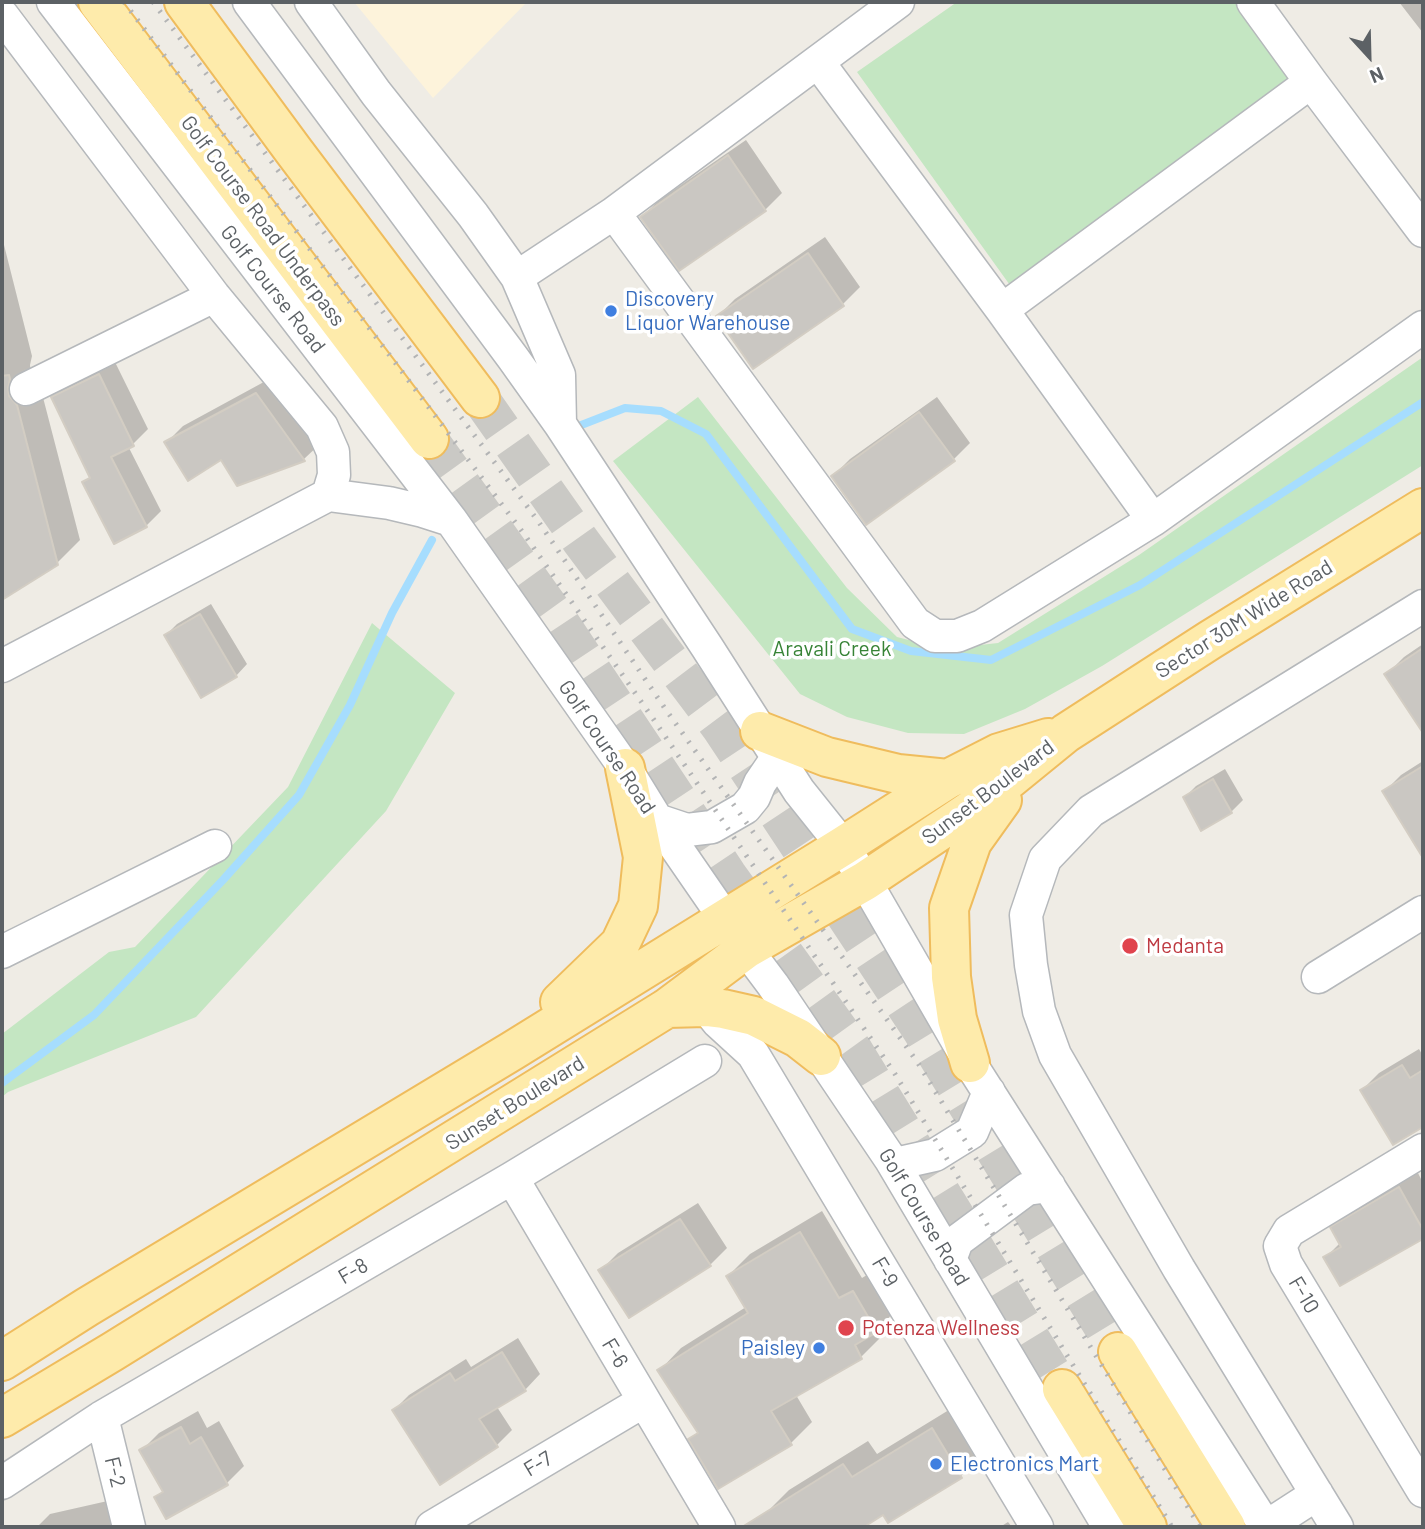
<!DOCTYPE html>
<style>
body{margin:0}
#map{position:relative;width:1425px;height:1529px;overflow:hidden;background:#efece5;font-family:Barlow,sans-serif}
canvas{display:block}
.frame{position:absolute;inset:0;border:4px solid #5c6165;pointer-events:none}
.north{position:absolute;left:1334px;top:21px;width:70px;height:70px;-webkit-text-stroke:5px #fff;paint-order:stroke;rotate:158deg;font-size:19px;font-weight:700;line-height:28px;text-align:center;color:#5c6165}
.north::after{content:'';display:block;margin:auto;width:24px;height:32px;background:#5c6165;clip-path:polygon(50% 0,100% 100%,50% 72%,0 100%)}
</style>
<div id="map">
<canvas width="1425" height="1529"></canvas>
<div class="frame"></div>
<div class="north">N</div>
</div>
<script>
const ctx = document.querySelector('canvas').getContext('2d');
ctx.lineJoin = 'round';
function fillPath(path, color) { ctx.fillStyle = color; ctx.fill(path, 'evenodd'); }
const shape = rows => new Path2D(rows.map(r => 'M' + r).join(''));
function stroke(path, color, width, dash) { ctx.strokeStyle = color; ctx.lineWidth = width; ctx.lineCap = dash ? 'butt' : 'round'; ctx.setLineDash(dash || []); ctx.stroke(path); }
function drawText(font, color, halo, rows, align = 'center') {
  ctx.font = font + ' Barlow,sans-serif'; ctx.lineWidth = 7; ctx.setLineDash([]); ctx.textBaseline = 'middle'; ctx.strokeStyle = halo; ctx.fillStyle = color; for (const [text, x, y, turn = 0] of rows) {
    ctx.save(); ctx.translate(x, y); ctx.rotate((+turn || 0) * Math.PI / 180); ctx.textAlign = isNaN(turn) ? turn : align; if (halo) ctx.strokeText(text, 0, 0); ctx.fillText(text, 0, 0); ctx.restore();
  }
}
const commercial = shape([
 [354,2,527,2,433,98]
]);
const green = shape([
 [957,2,1237,2,1296,76,1012,288,857,72],
 [1423,357,1423,465,1102,666,1025,709,964,734,908,733,847,717,800,694,613,461,698,397,847,588,897,637,944,649,998,643,1139,555],
 [372,623,455,693,386,811,196,1017,8,1092,2,1097,2,1034,109,952,135,947,288,787]
]);
const shadow = shape([
 [1399,2,1423,2,1423,33],
 [746,140,782,193,765,210,680,268,642,217,659,200],
 [2,237,32,356,30,365,31,374,39,382,80,540,57,563,2,598],
 [825,237,860,287,843,304,753,366,718,316,735,299],
 [114,360,148,429,133,444,128,446,161,511,146,526,85,482,91,476,53,398,68,383],
 [273,377,321,443,304,459,238,484,222,458,166,443,183,426],
 [937,397,970,443,953,460,833,476,850,459],
 [211,604,247,664,236,676,166,635,177,624],
 [1423,644,1423,730,1387,674,1404,657],
 [1423,761,1423,855,1384,792,1401,775],
 [1225,769,1243,800,1231,812,1202,828,1185,797,1196,786],
 [1419,1049,1423,1056,1423,1125,1393,1142,1362,1090,1379,1073],
 [1417,1171,1423,1183,1423,1237,1341,1284,1326,1257,1341,1242,1333,1228,1350,1211],
 [698,1203,727,1248,710,1265,601,1270,618,1253],
 [822,1211,862,1278,875,1270,897,1309,879,1328,883,1335,861,1357,796,1395,812,1422,791,1443,690,1439,699,1431,660,1370,681,1348,746,1307,728,1276,750,1254],
 [518,1338,540,1374,525,1390,497,1407,512,1430,496,1446,394,1410,409,1395,466,1359,471,1367],
 [957,1405,986,1452,961,1476,888,1521,883,1513,860,1527,773,1527,765,1514,789,1490,868,1441,877,1454],
 [198,1411,207,1428,219,1421,244,1466,227,1483,156,1497,164,1490,142,1450,159,1433],
 [112,1500,118,1527,39,1527,39,1525,50,1514],
 [1008,1522,1012,1527,1000,1527]
]);
const stream = shape([
 [571,429,625,408,661,411,706,434,852,629,911,651,991,660,1140,585,1423,402],
 [2,1083,94,1015,223,880,299,795,350,705,392,613,432,540]
]);
const building = shape([
 [728,155,766,211,679,271,640,217,728,155],
 [808,253,844,306,753,369,716,316,808,253],
 [99,374,134,446,111,457,147,527,114,544,82,482,90,478,51,397,99,374],
 [9,375,10,379,8,388,9,396,17,405,58,565,2,600,2,376,9,375],
 [256,393,305,461,237,486,221,460,188,481,164,442,256,393],
 [919,412,955,461,866,525,831,476,919,412],
 [200,614,237,677,201,698,164,635,200,614],
 [1423,648,1423,733,1384,674,1423,648],
 [1423,766,1423,858,1382,791,1423,766],
 [1213,779,1232,813,1201,831,1183,797,1213,779],
 [1402,1065,1410,1078,1423,1070,1423,1127,1393,1145,1360,1090,1402,1065],
 [1399,1187,1423,1230,1423,1239,1340,1286,1323,1257,1341,1247,1330,1227,1399,1187],
 [680,1219,711,1266,629,1318,598,1270,680,1219],
 [800,1232,839,1298,853,1291,877,1332,855,1345,862,1359,771,1411,792,1445,718,1489,688,1439,698,1433,657,1370,748,1313,726,1276,800,1232],
 [502,1352,526,1391,479,1419,498,1447,440,1485,392,1410,450,1373,455,1381,502,1352],
 [181,1427,190,1444,201,1437,228,1485,166,1519,154,1497,163,1492,139,1450,181,1427],
 [932,1428,962,1478,888,1523,883,1515,864,1527,742,1527,843,1464,852,1477,932,1428]
]);
const majorTunnel = shape([
 [480,398,580,540,720,727,921,1030,1118,1352],
 [429,439,556,616,728,875,853,1049,1062,1389]
]);
const minor = shape([
 [53,2,451,520,625,768,657,820,746,949,773,985,891,1160,1109,1527],
 [249,2,513,358,560,424,707,647,799,791,843,846,865,881,970,1063,1266,1527],
 [311,2,376,93,473,215,517,277,559,375,560,424],
 [898,2,614,213,915,623,935,636,957,636,982,626,1153,520,1423,327],
 [1253,2,1311,82,1423,231],
 [2,15,214,296,322,427,333,452,334,475,328,495],
 [818,62,1002,310,1153,520],
 [517,277,614,213],
 [1002,310,1311,82],
 [26,389,214,296],
 [2,666,328,495,389,503,423,511,451,520],
 [657,820,687,830,712,827,745,808,754,797,760,783,777,758],
 [2,952,215,846],
 [1318,977,1423,912],
 [706,1007,718,1022,753,1054,1037,1527],
 [1423,1150,1289,1231,1280,1246,1286,1264,1423,1491],
 [891,1160,899,1163,935,1155,972,1132,989,1092],
 [512,1178,719,1527],
 [950,1260,957,1241,1027,1189,1049,1186],
 [102,1417,129,1527],
 [2,1483,102,1417,512,1178,705,1061],
 [432,1527,644,1401],
 [1266,1527,1317,1494],
 [1337,1527,1179,1269,1055,1055,1039,1011,1031,965,1026,915,1045,859,1091,811,1423,606]
]);
const major = shape([
 [98,2,429,439],
 [184,2,293,150,480,398],
 [760,731,827,757,898,774,948,779],
 [560,1002,620,944,638,906,643,857,625,768],
 [667,1008,706,1007,723,1009,754,1016,798,1038,821,1056],
 [970,1063,957,1019,951,977,949,908,972,842,1002,800],
 [1118,1352,1226,1527],
 [2,1361,87,1307,512,1051,843,846,948,779,999,753,1048,738],
 [1062,1389,1147,1527],
 [2,1418,112,1352,667,1008,746,949,865,881,974,808,1066,733,1210,640,1423,508]
]);
const rail = shape([
 [124,2,524,534,654,720,895,1074,1172,1527],
 [153,2,538,521,666,710,918,1063,1200,1527]
]);
const markers = [
 [611,311,7,"#3f7fe0"],
 [1130,946,9,"#e0444e"],
 [846,1328,9,"#e0444e"],
 [819,1348,7,"#3f7fe0"],
 [936,1464,7,"#3f7fe0"]
];
const streetNames = [
 ["Golf Course Road Underpass",263,221,53],
 ["Golf Course Road",273,289,52],
 ["Sector 30M Wide Road",1244,619,-32],
 ["Golf Course Road",607,747,56],
 ["Sunset Boulevard",988,792,-37],
 ["Sunset Boulevard",515,1103,-32],
 ["Golf Course Road",924,1217,59],
 ["F-8",353,1271,-30],
 ["F-9",885,1272,59],
 ["F-10",1304,1295,59],
 ["F-6",615,1353,59],
 ["F-7",538,1464,-31],
 ["F-2",115,1472,76]
];
const shopNames = [
 ["Discovery",625,299],
 ["Liquor Warehouse",625,323],
 ["Paisley",805,1348,"right"],
 ["Electronics Mart",950,1464]
];
const parkNames = [
 ["Aravali Creek",832,649]
];
const healthNames = [
 ["Medanta",1146,946],
 ["Potenza Wellness",862,1328]
];
fillPath(commercial, '#fdf3db');
fillPath(green, '#c4e6c2');
fillPath(shadow, '#0003');
stroke(stream, '#a6ddfe', 8);
fillPath(building, '#cac7c2');
stroke(building, '#d3cdc3', 2);
stroke(majorTunnel, '#cac9c5', 38, [38, 19]);
stroke(minor, '#b5b8bb', 35);
stroke(major, '#efbc5d', 42);
stroke(minor, '#fff', 32);
stroke(major, '#feebab', 38);
stroke(rail, '#b3b4b5', 5, [2, 9]);
for (const [x, y, r, color] of markers) { const dot = new Path2D(); dot.arc(x, y, r, 0, 2 * Math.PI); ctx.fillStyle = color; ctx.fill(dot); stroke(dot, '#fff', 2.5); }
drawText('21px', '#5c6165', '#fff', streetNames);
drawText('21px', '#366cbe', '#fff', shopNames, 'left');
drawText('21px', '#378336', '#fff', parkNames);
drawText('21px', '#be3a42', '#fff', healthNames, 'left');
</script>
